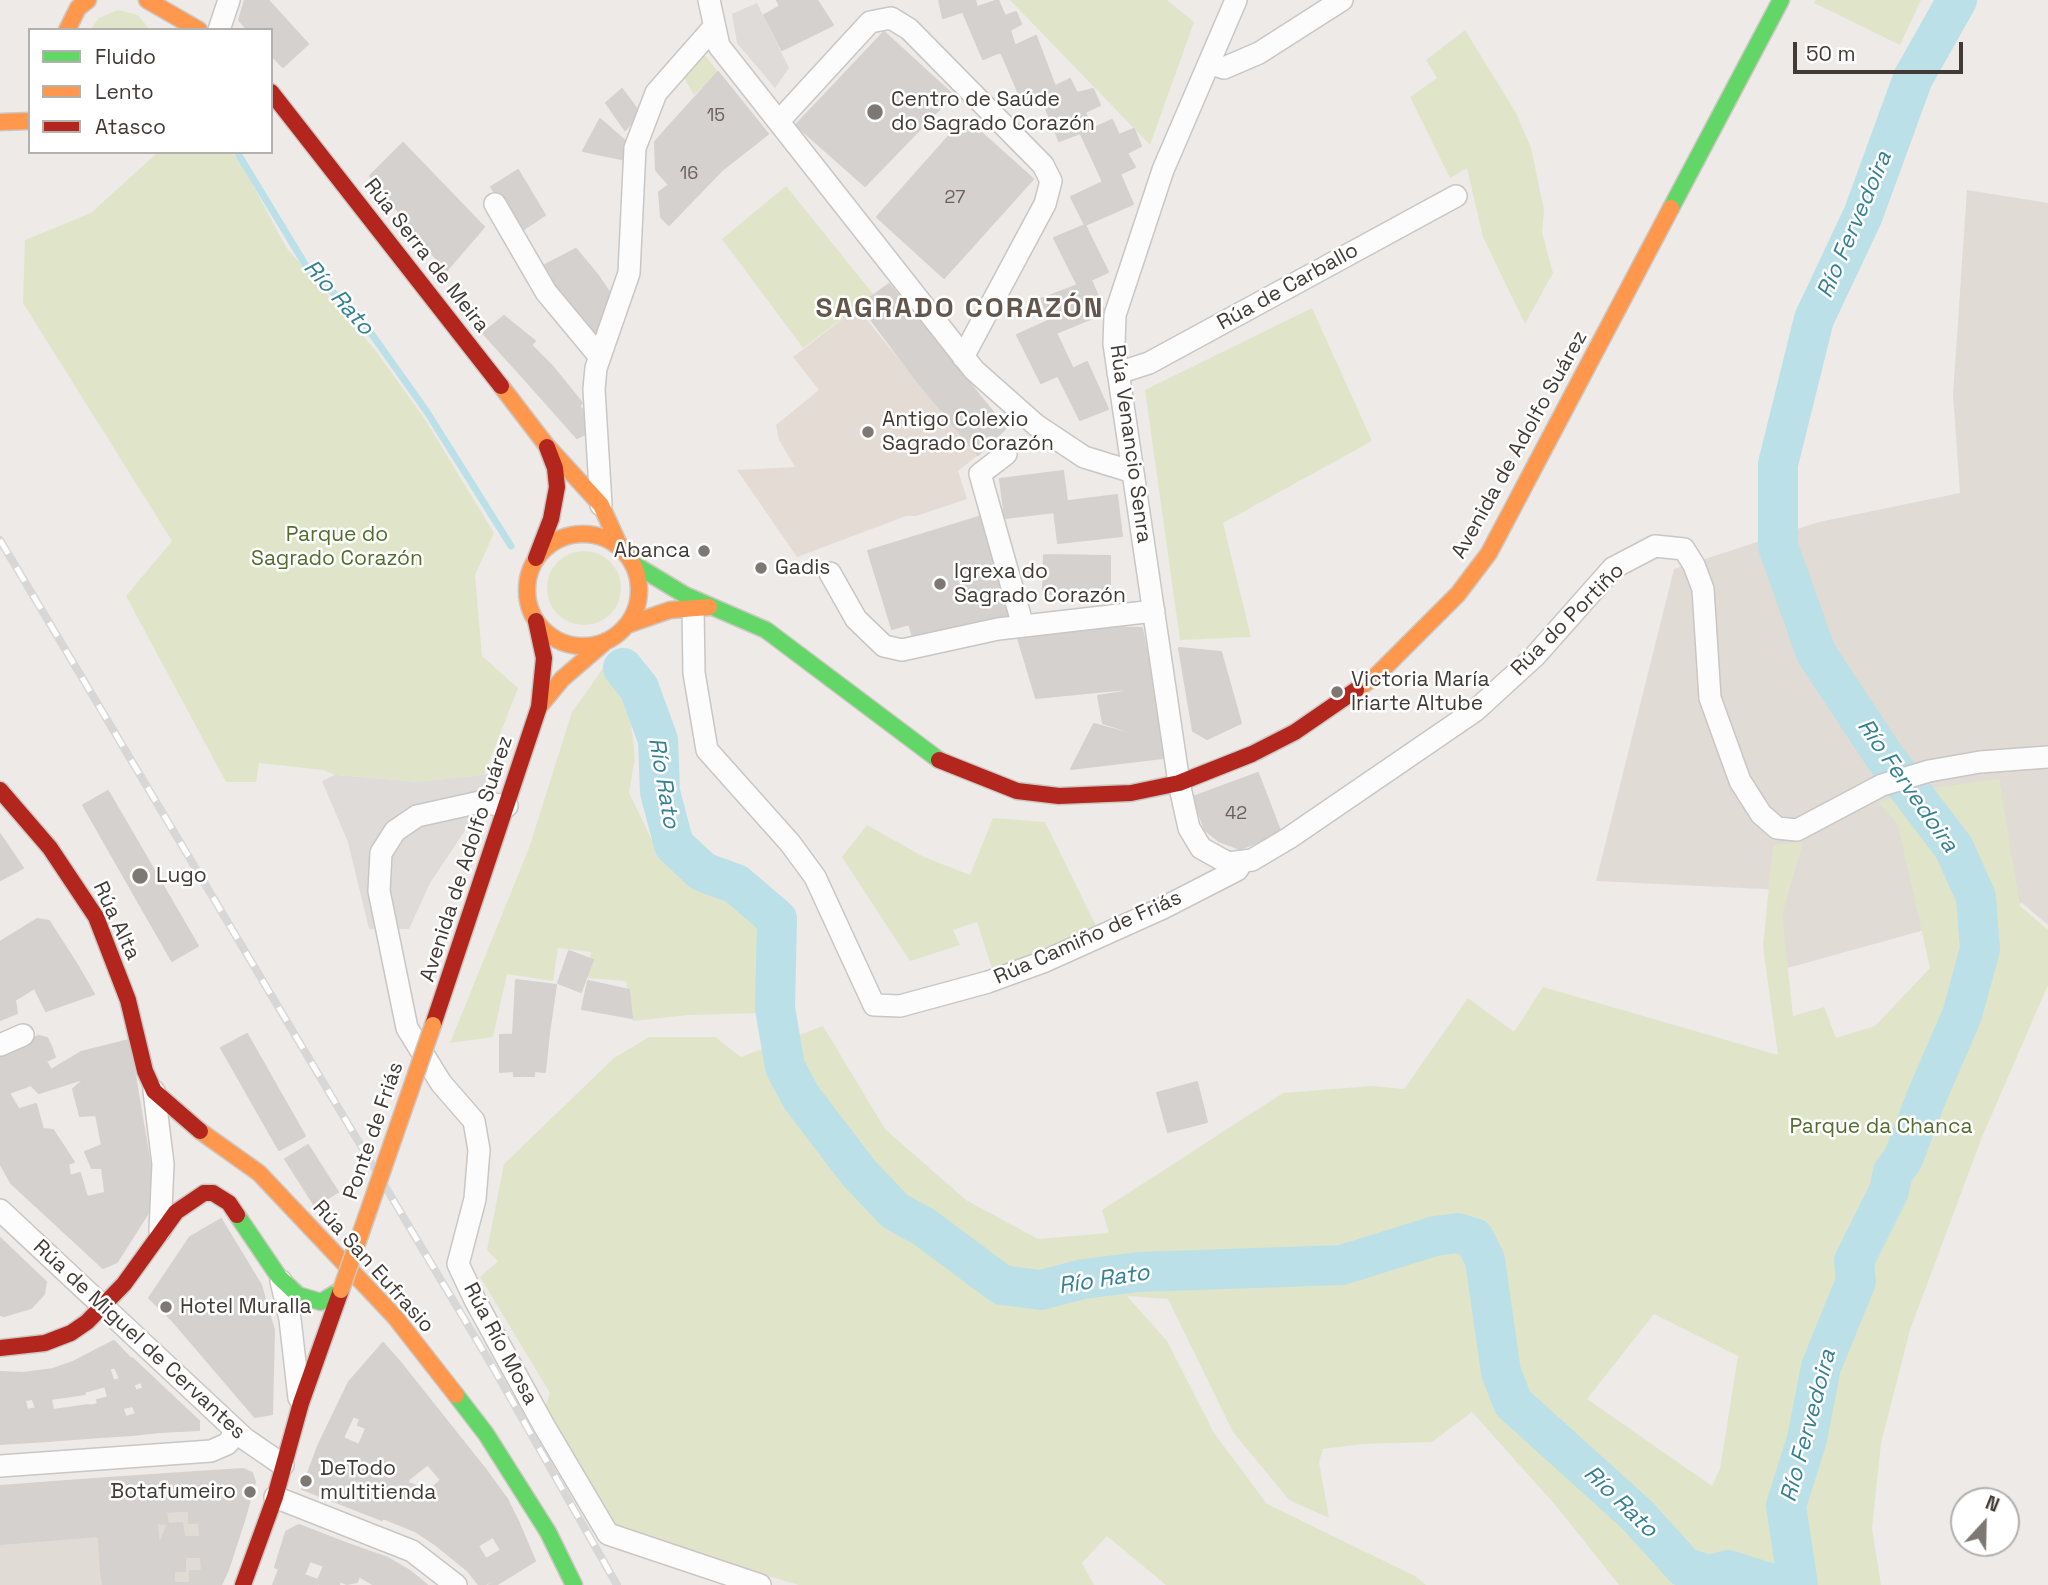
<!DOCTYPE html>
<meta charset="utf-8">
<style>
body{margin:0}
#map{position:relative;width:2048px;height:1585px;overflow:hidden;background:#edeae8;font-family:"Space Grotesk",sans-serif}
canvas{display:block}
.legend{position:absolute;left:28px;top:28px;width:245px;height:126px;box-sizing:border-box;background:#fff;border:2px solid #b3b0ae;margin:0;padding:9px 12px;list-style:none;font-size:21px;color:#423a35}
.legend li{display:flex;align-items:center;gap:14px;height:35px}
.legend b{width:35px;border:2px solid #b3b0ae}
.north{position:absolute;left:1950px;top:1487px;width:70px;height:70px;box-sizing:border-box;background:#fff;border:2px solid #b3b0ae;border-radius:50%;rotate:22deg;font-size:19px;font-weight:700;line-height:28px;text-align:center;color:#423a35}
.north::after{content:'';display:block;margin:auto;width:24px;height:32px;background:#7e7874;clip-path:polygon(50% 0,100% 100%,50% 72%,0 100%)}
.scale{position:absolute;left:1793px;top:42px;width:170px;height:32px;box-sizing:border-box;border:4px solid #423a35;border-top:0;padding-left:9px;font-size:21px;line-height:24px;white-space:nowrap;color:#423a35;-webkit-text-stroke:5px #fff;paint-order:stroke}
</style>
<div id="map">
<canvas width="2048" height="1585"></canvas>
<ul class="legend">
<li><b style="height:9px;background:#63d668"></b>Fluido</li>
<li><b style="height:9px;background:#ff974d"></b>Lento</li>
<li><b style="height:9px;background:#b3261e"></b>Atasco</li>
</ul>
<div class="north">N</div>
<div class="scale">50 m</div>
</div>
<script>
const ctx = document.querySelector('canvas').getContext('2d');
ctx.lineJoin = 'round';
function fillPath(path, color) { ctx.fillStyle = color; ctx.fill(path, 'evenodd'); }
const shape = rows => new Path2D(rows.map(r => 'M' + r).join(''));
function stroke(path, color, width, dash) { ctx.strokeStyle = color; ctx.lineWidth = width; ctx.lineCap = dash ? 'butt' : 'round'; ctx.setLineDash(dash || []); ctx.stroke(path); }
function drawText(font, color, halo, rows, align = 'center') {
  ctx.font = font + ' "Space Grotesk",sans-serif'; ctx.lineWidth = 5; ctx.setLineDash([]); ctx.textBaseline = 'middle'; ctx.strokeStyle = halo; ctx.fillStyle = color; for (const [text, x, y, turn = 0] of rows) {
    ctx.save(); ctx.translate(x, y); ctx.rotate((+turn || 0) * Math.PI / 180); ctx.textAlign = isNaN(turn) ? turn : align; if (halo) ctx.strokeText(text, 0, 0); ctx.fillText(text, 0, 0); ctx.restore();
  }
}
const residential = shape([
 [1967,190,2048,203,2048,925,2022,903,1784,969,1779,919,1784,890,1596,881,1674,569,1819,522,1960,493,1953,394],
 [241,1469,252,1473,255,1487,221,1585,0,1585,0,1486,94,1479,98,1525,154,1523,152,1475]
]);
const education = shape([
 [857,308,978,455,958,471,967,499,916,516,906,516,797,557,737,470,795,467,779,440,776,425,819,390,793,357]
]);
const green = shape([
 [1010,0,1167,0,1194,22,1150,145],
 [1816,0,1921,0,1900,45,1814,3],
 [118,10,138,15,150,30,90,30,99,18],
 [1465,30,1516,113,1531,148,1544,210,1542,232,1553,273,1525,324,1483,237,1467,168,1450,178,1410,97,1437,78,1426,60],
 [697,45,718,72,694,95,677,66],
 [158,152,231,152,242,165,286,247,376,351,426,421,494,533,475,575,482,656,518,688,484,775,419,782,335,775,323,770,259,763,256,782,226,782,126,596,172,541,23,303,25,240,91,213],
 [786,186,874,295,803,348,722,239],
 [1312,308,1372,441,1223,523,1251,637,1180,640,1145,390],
 '547 588a37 37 0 1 1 74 0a37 37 0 1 1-74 0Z',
 [607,663,626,682,635,758,629,793,652,840,750,902,769,923,761,993,762,1013,688,1015,633,1021,626,981,588,978,591,952,558,948,553,981,507,974,493,1037,450,1043,529,848,572,712],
 [1999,779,2020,906,2048,930,2048,985,1982,1137,1910,1330,1881,1443,1872,1528,1881,1585,1619,1585,1557,1507,1472,1412,1432,1442,1362,1444,1323,1449,1319,1462,1329,1518,1289,1500,1233,1432,1168,1299,1127,1296,1167,1341,1214,1433,1267,1504,1415,1576,1426,1585,1166,1585,1107,1536,1082,1563,1094,1585,799,1585,617,1532,544,1411,550,1393,480,1277,498,1261,487,1250,504,1164,614,1058,649,1037,715,1037,741,1057,823,1026,885,1129,966,1200,1038,1239,1109,1233,1102,1210,1283,1093,1372,1086,1404,1089,1468,998,1514,1032,1543,987,1778,1055,1763,947,1773,845,1803,842,1782,915,1793,1016,1824,1007,1836,1038,1875,1026,1930,968,1898,825,1878,802,1924,789],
 [1654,1314,1738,1356,1720,1469,1712,1486,1587,1399],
 [993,818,1045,822,1098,930,993,972,977,922,953,930,960,945,910,961,842,857,867,825,924,857,970,875]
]);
const parking = shape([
 [757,3,789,68,775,88,737,43,732,14],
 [489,774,468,826,430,883,409,929,369,929,348,842,322,781,335,775,419,782]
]);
const stream = shape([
 [237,152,311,274,356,312,427,412,511,546]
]);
const river = shape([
 [623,668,639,688,658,740,660,792,674,845,703,872,736,884,777,919,775,1008,785,1067,801,1097,859,1173,895,1211,924,1227,1002,1285,1041,1290,1083,1279,1139,1272,1342,1265,1435,1236,1458,1233,1474,1238,1485,1260,1501,1372,1513,1403,1637,1515,1684,1567,1709,1575,1728,1570,1776,1585],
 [1798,1585,1786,1506,1807,1439,1821,1367,1856,1281,1854,1261,1889,1191,1893,1172,1903,1159,1926,1098,1962,1015,1980,949,1976,897,1954,848,1884,756,1816,653,1778,546,1778,464,1814,319,1863,215,1913,78,1957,0]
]);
const building = shape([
 [245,0,268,0,308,44,283,67,271,55,271,30,248,30,239,20,245,0],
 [777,0,817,0,833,25,782,50,764,15,780,6,777,0],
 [939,0,975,0,977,7,943,18,939,0],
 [998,0,1005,16,1016,12,1021,24,1010,30,1015,46,983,59,963,12,998,0],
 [884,32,953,95,865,186,796,125,884,32],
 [1036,36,1055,86,1022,101,1001,52,1036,36],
 [718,72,768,134,721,171,670,125,718,72],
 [1070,79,1077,93,1093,89,1100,105,1085,112,1091,129,1059,141,1040,94,1070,79],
 [622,89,640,113,625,130,606,103,622,89],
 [965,118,1033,179,944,278,877,217,965,118],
 [600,119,632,147,626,160,583,151,600,119],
 [1112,120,1119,135,1134,129,1141,146,1127,153,1135,167,1103,182,1081,134,1112,120],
 [670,125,721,171,669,225,661,217,659,192,669,185,656,170,655,142,670,125],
 [403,143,484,227,446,271,370,176,403,143],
 [518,170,545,215,521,231,491,187,518,170],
 [1120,174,1133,204,1085,225,1071,197,1120,174],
 [1085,225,1108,272,1078,286,1054,238,1085,225],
 [576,249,599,277,566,303,545,265,576,249],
 [599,277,616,302,597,343,566,303,599,277],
 [1091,280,1105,313,1056,333,1041,299,1091,280],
 [889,284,946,353,914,377,860,305,889,284],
 [504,316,535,341,531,345,552,366,529,384,483,333,504,316],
 [1050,320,1073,369,1041,383,1017,335,1050,320],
 [946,353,984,401,951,422,914,377,946,353],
 [1087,362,1108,409,1080,420,1058,376,1087,362],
 [552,366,582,403,579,406,583,410,587,433,577,438,529,384,552,366],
 [984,401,1006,428,978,455,951,422,984,401],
 [1063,471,1067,501,1053,503,1055,512,1005,518,1000,479,1063,471],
 [1117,495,1122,536,1058,543,1053,503,1117,495],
 [982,516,1013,617,974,629,972,624,925,638,924,634,913,637,909,624,892,629,868,551,982,516],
 [1044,555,1110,556,1110,594,1043,594,1044,555],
 [1093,627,1142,628,1154,687,1107,691,1093,627],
 [1093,627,1107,691,1036,698,1017,635,1093,627],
 [1179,648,1221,652,1241,723,1207,739,1193,731,1179,648],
 [1154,687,1167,744,1103,723,1098,696,1154,687],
 [1094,724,1167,744,1163,758,1071,769,1094,724],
 [1258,773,1281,833,1240,849,1219,841,1205,830,1193,797,1258,773],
 [108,791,198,946,172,961,83,805,108,791],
 [0,834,23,868,0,880,0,834],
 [37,919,49,921,76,963,15,1000,0,976,0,942,37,919],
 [569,951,593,960,581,992,558,983,569,951],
 [76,963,94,994,46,1011,35,989,76,963],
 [0,976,15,1000,17,1013,0,1020,0,976],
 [516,980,556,985,549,1033,513,1035,516,980],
 [588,981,629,990,632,1018,582,1009,588,981],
 [549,1033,545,1072,534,1071,534,1076,514,1076,514,1071,500,1072,500,1035,549,1033],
 [247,1034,305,1136,279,1150,221,1048,247,1034],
 [39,1036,47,1038,51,1046,55,1057,46,1061,51,1070,81,1052,86,1078,39,1093,31,1085,9,1093,18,1108,0,1115,0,1050,39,1036],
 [129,1040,153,1182,105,1191,102,1168,92,1168,85,1152,102,1145,96,1115,80,1116,73,1089,86,1078,81,1052,129,1040],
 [1197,1082,1207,1122,1168,1132,1157,1093,1197,1082],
 [36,1104,43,1129,53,1130,74,1162,11,1183,0,1163,0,1115,36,1104],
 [308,1145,338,1192,315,1206,285,1159,308,1145],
 [68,1163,70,1176,80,1173,87,1197,153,1182,148,1213,117,1262,103,1268,11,1183,68,1163],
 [221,1219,261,1285,274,1330,272,1414,255,1417,172,1320,149,1298,190,1237,221,1219],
 [0,1238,46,1282,44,1294,31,1308,4,1316,0,1315,0,1238],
 [114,1341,133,1361,109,1369,102,1347,114,1341],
 [383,1343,400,1362,370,1386,368,1384,343,1438,359,1445,365,1431,383,1420,393,1436,377,1446,368,1466,318,1446,349,1382,383,1343],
 [102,1347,113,1379,104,1382,106,1386,84,1392,73,1362,102,1347],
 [132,1358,199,1421,199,1430,160,1432,132,1358],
 [133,1361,141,1382,117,1391,113,1381,120,1379,115,1367,133,1361],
 [73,1362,85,1394,51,1399,53,1410,89,1405,101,1437,48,1441,23,1373,53,1369,73,1362],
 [400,1362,486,1470,483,1472,454,1435,435,1450,428,1445,403,1460,383,1420,365,1431,366,1428,358,1425,360,1419,353,1416,368,1384,370,1386,400,1362],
 [0,1372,23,1373,29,1389,0,1390,0,1372],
 [113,1379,118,1395,108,1397,104,1382,113,1379],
 [133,1384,136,1391,144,1388,160,1432,132,1435,126,1417,136,1414,133,1406,123,1408,117,1391,133,1384],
 [29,1389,33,1399,25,1400,27,1410,36,1408,48,1441,0,1444,0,1390,29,1389],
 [118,1395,132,1435,101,1437,89,1406,98,1404,97,1400,118,1395],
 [454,1435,483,1472,454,1495,423,1459,454,1435],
 [390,1438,403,1460,428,1445,435,1450,399,1477,368,1466,377,1446,390,1438],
 [318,1446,352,1459,336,1502,302,1489,318,1446],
 [352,1459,399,1477,382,1520,336,1502,352,1459],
 [423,1459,427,1465,409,1479,408,1483,429,1491,441,1480,454,1495,437,1508,464,1524,477,1514,493,1537,478,1546,486,1559,501,1550,513,1570,484,1585,462,1560,439,1542,417,1528,385,1514,399,1477,423,1459],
 [243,1469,252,1473,255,1482,244,1521,189,1523,189,1511,181,1511,181,1473,243,1469],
 [486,1470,507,1499,518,1521,514,1523,504,1500,483,1472,486,1470],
 [483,1472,504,1500,530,1559,513,1570,493,1537,459,1491,483,1472],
 [181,1473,181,1511,166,1512,168,1524,155,1523,152,1475,181,1473],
 [152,1475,155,1523,98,1525,94,1479,152,1475],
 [94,1479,98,1529,0,1538,0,1486,94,1479],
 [459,1491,477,1514,464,1524,437,1508,459,1491],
 [385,1514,417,1528,439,1542,462,1560,484,1585,479,1585,468,1571,436,1545,415,1531,383,1518,385,1514],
 [244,1521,228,1570,202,1571,201,1557,185,1557,185,1571,159,1571,159,1545,168,1524,182,1523,184,1537,200,1537,199,1522,244,1521],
 [518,1521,535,1561,496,1585,489,1585,530,1559,514,1523,518,1521],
 [155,1523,157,1524,159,1545,147,1571,115,1571,113,1525,155,1523],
 [98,1525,113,1525,115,1571,101,1572,98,1525],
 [299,1525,348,1544,346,1548,300,1529,290,1534,279,1569,275,1567,286,1532,299,1525],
 [98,1529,99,1536,0,1544,0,1538,98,1529],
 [300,1529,346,1548,335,1579,340,1581,339,1585,322,1585,330,1564,307,1555,299,1576,279,1569,290,1534,300,1529],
 [348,1544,388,1558,410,1571,347,1547,348,1544],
 [159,1545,159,1571,147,1571,159,1545],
 [347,1547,410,1571,427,1585,374,1585,359,1576,357,1582,347,1584,335,1579,347,1547],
 [305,1555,330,1564,322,1585,299,1576,305,1555],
 [310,1561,324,1566,318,1580,304,1575,310,1561],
 [279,1569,299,1576,317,1585,273,1585,279,1569],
 [228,1570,221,1585,134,1585,138,1571,174,1571,174,1583,190,1583,190,1571,228,1570],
 [138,1571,134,1585,103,1585,101,1572,138,1571]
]);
const street = shape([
 [709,0,719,46,974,370,1036,425,1084,457,1133,472],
 [1236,0,1163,170,1115,315,1114,344,1179,783,1189,828,1201,848,1228,863,1252,860,1289,838,1476,710,1535,656,1613,568,1655,546,1684,549,1694,565,1703,589,1710,698,1740,781,1761,814,1777,828,1797,830,1882,785,1929,771,1980,762,2048,757],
 [219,30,229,0],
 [1209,63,1224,68,1259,53,1342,0],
 [779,121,870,22,891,18,909,29,1043,165,1051,181,1045,204,963,357],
 [495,204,546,292,600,357],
 [1118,373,1149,363,1456,196],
 [1006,454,980,474,1023,626],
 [601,505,594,389,596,368,629,273,635,148,656,93,714,27],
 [830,573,856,619,884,646,902,650,998,629,1154,611],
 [693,607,694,673,707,750,790,843,815,877,874,1005,900,1006,988,982,1043,962,1163,908,1237,870,1243,861],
 [507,806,480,802,417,816,395,831,381,853,379,891,407,1028,441,1083,474,1121,479,1150,475,1199,458,1264,475,1300,543,1424,608,1534,760,1585],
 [0,1045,23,1035],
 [154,1091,163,1164,160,1231],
 [0,1210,245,1439,283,1465],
 [281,1281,290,1319,299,1398],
 [0,1466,211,1451,227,1444,232,1438,233,1429],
 [275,1497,412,1551,456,1585]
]);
const fast = shape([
 [1671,208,1781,0],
 [632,563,685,595,766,630,939,760],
 [237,1215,279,1277,298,1295,321,1302,341,1290],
 [456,1395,486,1434,548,1532,574,1585]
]);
const slow = shape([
 [147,0,199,30],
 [67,30,78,8,88,0],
 [0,122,30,121],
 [501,386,547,446,601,505,621,549],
 '527 590a56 56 0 1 1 112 0a56 56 0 1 1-112 0Z',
 [627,625,670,610,709,607],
 [1356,690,1376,676,1458,594,1489,553,1671,208],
 [539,707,562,679,606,641],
 [200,1131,259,1173,395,1317,456,1395]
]);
const jam = shape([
 [271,92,501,386],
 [536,558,551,519,557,487,555,468,547,447],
 [939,760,1017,791,1059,796,1131,793,1179,783,1252,754,1295,732,1356,690],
 [0,790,50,848,96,917,128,1000,145,1071,154,1091,200,1131],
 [433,1025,539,707,544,658,536,621],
 [0,1348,45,1343,71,1333,87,1322,124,1284,176,1212,204,1193,213,1193,229,1203,237,1215],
 [243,1585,275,1497,301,1403,341,1290]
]);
const rail = shape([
 [0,540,494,1369,617,1585]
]);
const slowBridge = shape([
 [341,1290,433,1025]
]);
const markers = [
 [875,112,9,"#7e7874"],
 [868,432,7,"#7e7874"],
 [704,551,7,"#7e7874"],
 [761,568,7,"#7e7874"],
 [940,584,7,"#7e7874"],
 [1337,692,7,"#7e7874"],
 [140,876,9,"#7e7874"],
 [166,1307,7,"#7e7874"],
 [306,1481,7,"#7e7874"],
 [250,1492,7,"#7e7874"]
];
const numberNames = [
 ["15",716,116],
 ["16",689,174],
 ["27",955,198],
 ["42",1236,814]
];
const poiNames = [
 ["Centro de Saúde",891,100],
 ["do Sagrado Corazón",891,124],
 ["Antigo Colexio",882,420],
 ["Sagrado Corazón",882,444],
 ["Abanca",690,551,"right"],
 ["Gadis",775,568],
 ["Igrexa do",954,572],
 ["Sagrado Corazón",954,596],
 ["Victoria María",1351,680],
 ["Iriarte Altube",1351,704],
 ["Lugo",156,876],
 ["Hotel Muralla",180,1307],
 ["DeTodo",320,1469],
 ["multitienda",320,1493],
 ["Botafumeiro",236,1492,"right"]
];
const streetNames = [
 ["Rúa Serra de Meira",426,256,52],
 ["Rúa de Carballo",1288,287,-29],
 ["Rúa Venancio Senra",1130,444,82],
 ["Avenida de Adolfo Suárez",1520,445,-61],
 ["Rúa do Portiño",1568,620,-45],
 ["Avenida de Adolfo Suárez",467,859,-72],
 ["Rúa Alta",116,921,65],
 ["Rúa Camiño de Friás",1088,938,-24],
 ["Ponte de Friás",374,1131,-71],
 ["Rúa San Eufrasio",373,1267,48],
 ["Rúa de Miguel de Cervantes",139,1340,43],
 ["Rúa Río Mosa",500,1344,62]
];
const parkNames = [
 ["Parque do",337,535],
 ["Sagrado Corazón",337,559],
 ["Parque da Chanca",1881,1127]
];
const waterNames = [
 ["Río Fervedoira",1855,225,-67],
 ["Río Rato",338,298,48],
 ["Río Rato",663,783,80],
 ["Río Fervedoira",1907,786,55],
 ["Río Rato",1104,1280,-9],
 ["Río Fervedoira",1809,1426,-75],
 ["Río Rato",1620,1502,44]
];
const districtNames = [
 ["SAGRADO CORAZÓN",960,309]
];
fillPath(residential, '#e1dbd5');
fillPath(education, '#e3dbd4');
fillPath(green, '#e0e5ca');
fillPath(parking, '#dedbd9');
stroke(stream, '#bbe0e7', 7);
stroke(river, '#bbe0e7', 40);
fillPath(building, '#d5d1cf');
stroke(building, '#d5d1ce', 2);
stroke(street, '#c9c6c4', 24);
stroke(fast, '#cdc7c1', 19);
stroke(slow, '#cdc7c1', 19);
stroke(jam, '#cdc7c1', 19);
stroke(street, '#fcfcfc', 21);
stroke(fast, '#63d668', 16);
stroke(slow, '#ff974d', 16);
stroke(jam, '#b3261e', 16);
stroke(rail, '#d8d7d7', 8);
stroke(rail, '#fff', 5, [16]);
stroke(slowBridge, '#cdc7c1', 19, []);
stroke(slowBridge, '#ff974d', 16);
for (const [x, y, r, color] of markers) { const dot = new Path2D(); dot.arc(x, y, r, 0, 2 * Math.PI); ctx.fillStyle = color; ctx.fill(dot); stroke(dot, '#fff', 2.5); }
drawText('18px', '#68615d', null, numberNames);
drawText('21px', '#423a35', '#fff', poiNames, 'left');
drawText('21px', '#423a35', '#fff', streetNames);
drawText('21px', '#536d2f', '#fff', parkNames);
drawText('italic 23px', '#368093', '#fff', waterNames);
ctx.letterSpacing = '2px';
drawText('bold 28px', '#63564d', '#fff', districtNames);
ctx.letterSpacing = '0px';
</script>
